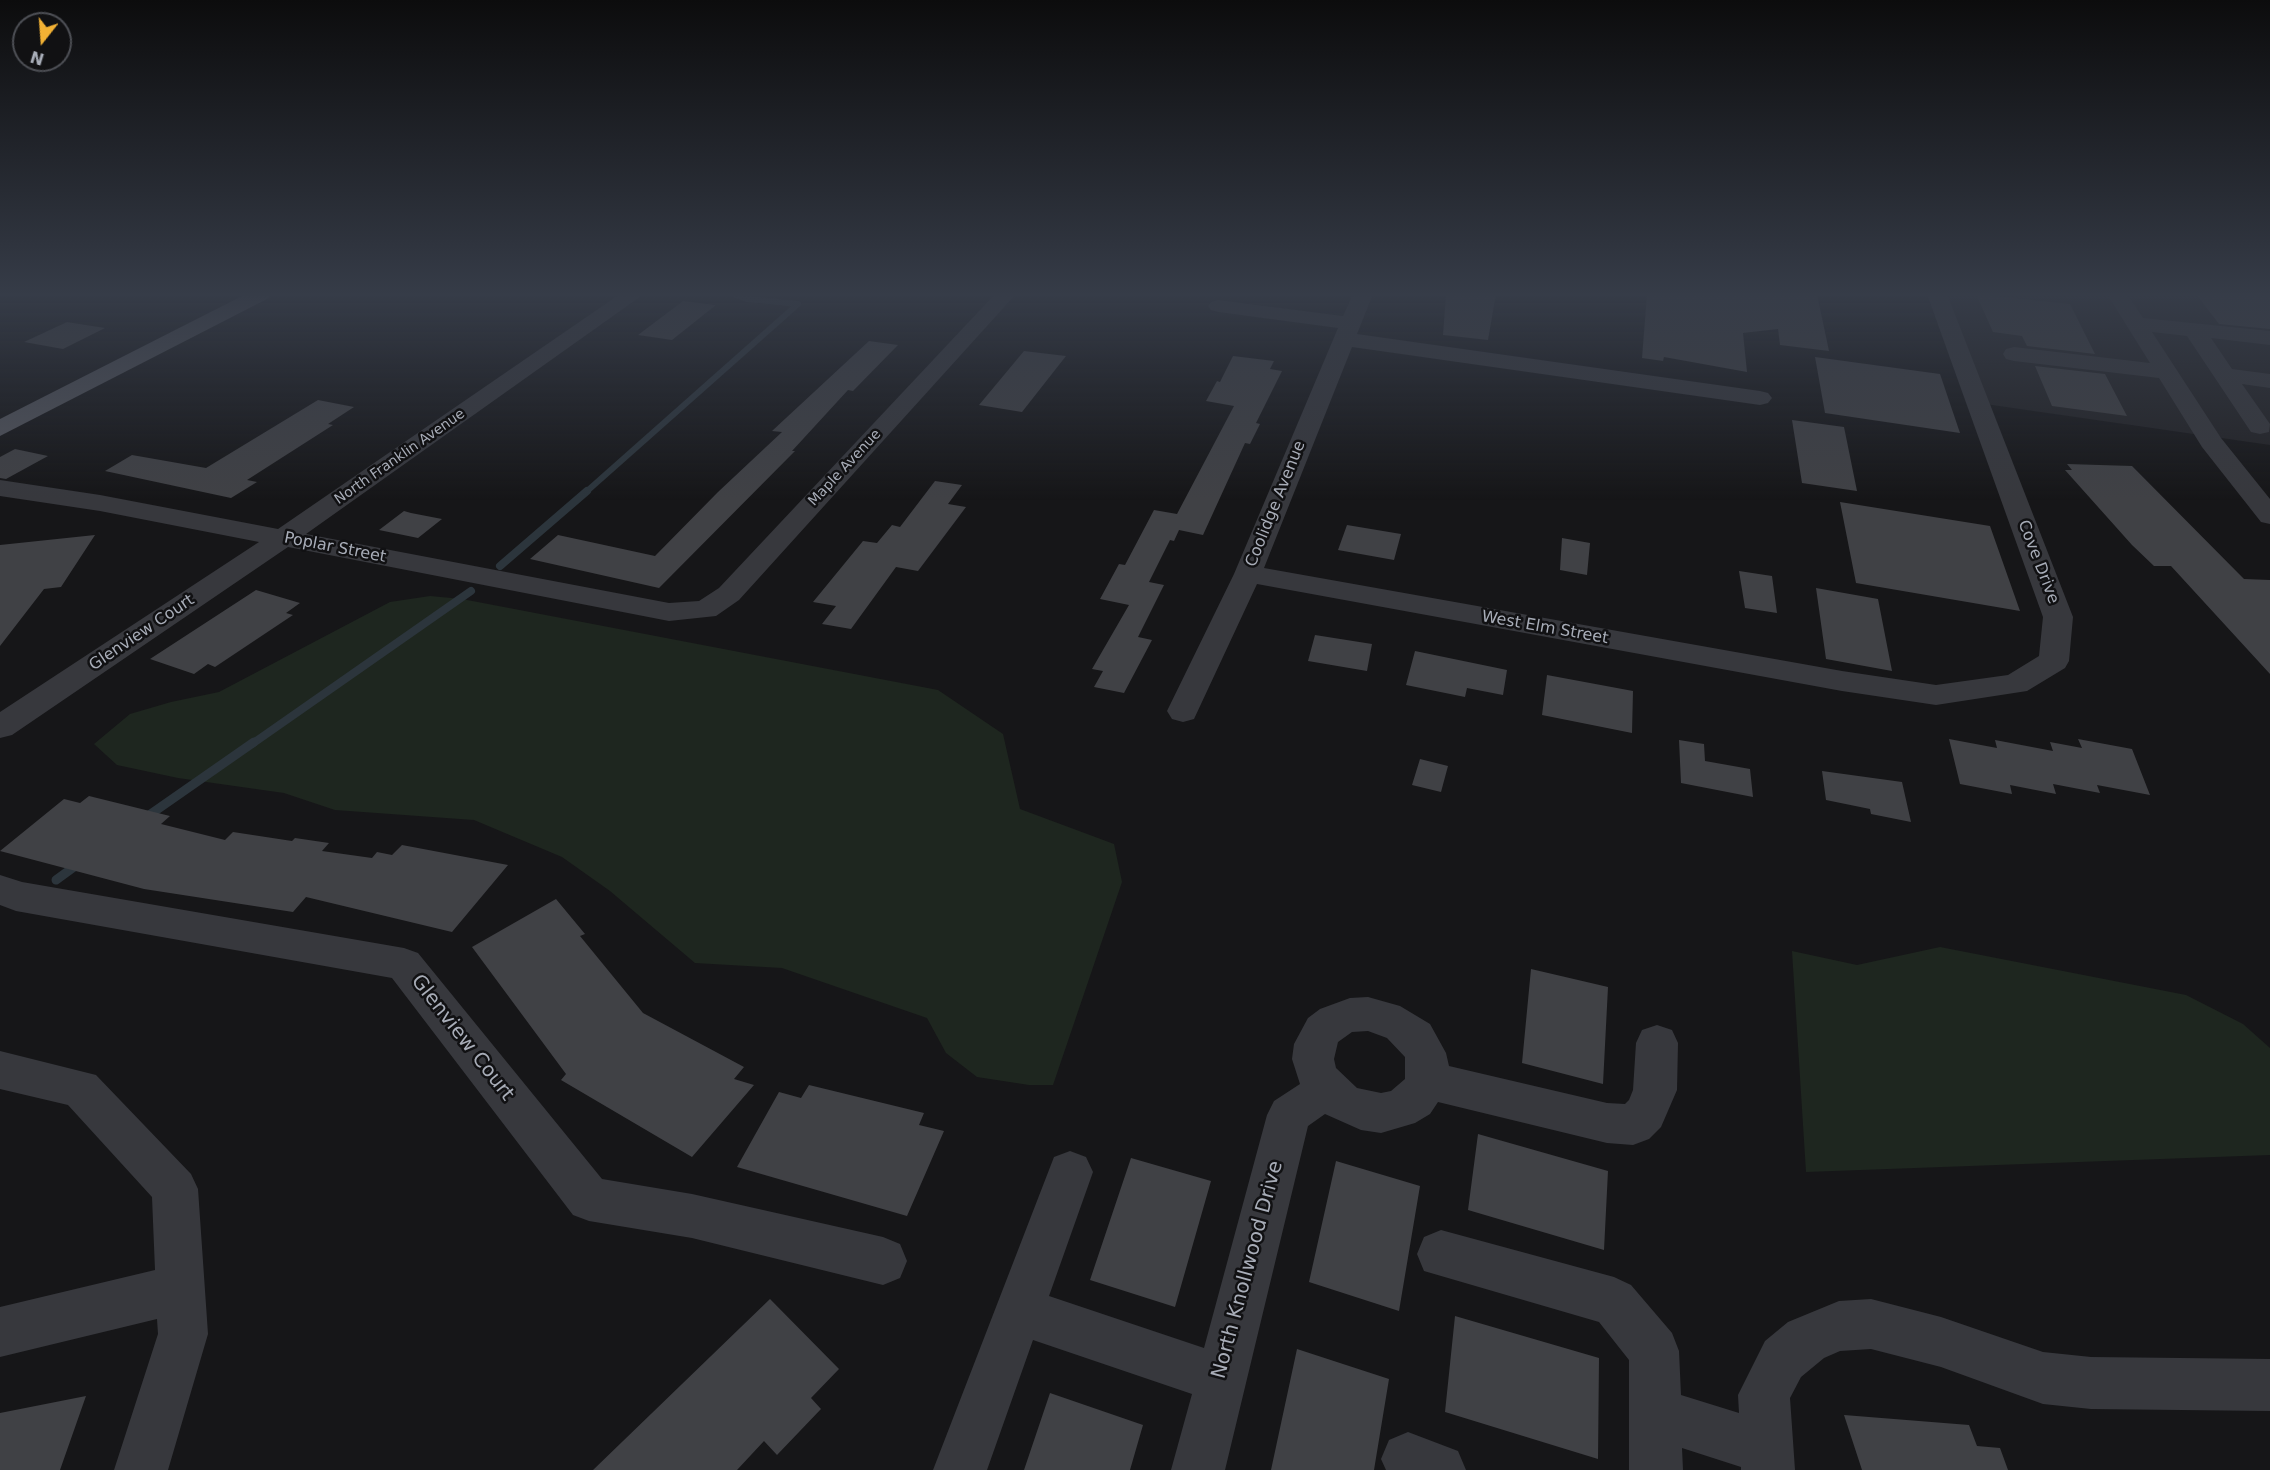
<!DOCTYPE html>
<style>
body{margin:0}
#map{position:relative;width:2270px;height:1470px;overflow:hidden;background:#161618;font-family:"DejaVu Sans",sans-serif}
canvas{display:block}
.north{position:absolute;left:12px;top:12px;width:60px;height:60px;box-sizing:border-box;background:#111113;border:2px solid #4d4f55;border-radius:50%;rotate:197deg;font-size:16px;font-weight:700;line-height:24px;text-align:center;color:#a8adb8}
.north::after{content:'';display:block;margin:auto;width:21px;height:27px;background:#f2b134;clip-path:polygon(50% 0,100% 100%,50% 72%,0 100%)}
</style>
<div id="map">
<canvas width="2270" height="1470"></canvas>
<div class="north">N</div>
</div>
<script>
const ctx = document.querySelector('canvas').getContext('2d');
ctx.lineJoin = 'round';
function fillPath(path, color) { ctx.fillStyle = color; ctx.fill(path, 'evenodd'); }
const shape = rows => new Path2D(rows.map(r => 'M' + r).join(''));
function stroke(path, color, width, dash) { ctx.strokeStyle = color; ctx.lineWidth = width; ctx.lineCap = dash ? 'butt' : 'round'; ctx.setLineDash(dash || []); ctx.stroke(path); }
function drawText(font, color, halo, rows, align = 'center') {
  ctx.font = font + ' "DejaVu Sans",sans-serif'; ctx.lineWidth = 5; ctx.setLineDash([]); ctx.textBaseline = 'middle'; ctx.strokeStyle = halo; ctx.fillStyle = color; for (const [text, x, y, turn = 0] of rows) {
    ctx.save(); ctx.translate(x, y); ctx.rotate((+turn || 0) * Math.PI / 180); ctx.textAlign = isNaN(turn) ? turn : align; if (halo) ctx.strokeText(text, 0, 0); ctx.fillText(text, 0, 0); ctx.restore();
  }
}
const built = shape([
 [1937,294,2270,294,2270,445,1978,403]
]);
const green = shape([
 [430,596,462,599,938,690,1003,734,1020,809,1114,844,1122,882,1053,1085,1029,1085,977,1077,946,1053,927,1018,782,968,695,963,610,891,562,857,474,820,335,810,284,793,178,778,117,765,94,744,130,714,171,702,219,692,390,602],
 [1940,947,2186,995,2243,1024,2270,1048,2270,1155,1806,1172,1792,951,1857,965]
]);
const streamFar2 = shape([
 [586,492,798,304,747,299,734,294]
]);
const streamFar1 = shape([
 [500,566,587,491],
 [252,744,471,591]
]);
const stream = shape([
 [145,818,254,742],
 [56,880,78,864]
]);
const building = shape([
 [1446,294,1496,294,1488,340,1443,335],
 [1647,294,1817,294,1829,351,1780,345,1778,329,1743,333,1747,372,1664,357,1663,361,1642,358],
 [1976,294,2070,304,2095,354,2027,346,2022,336,1993,332],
 [2196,294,2270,294,2270,329,2219,324],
 [683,301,716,305,672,340,638,335],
 [67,322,105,328,63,349,24,342],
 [869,341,898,345,853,391,848,390,792,451,795,451,659,588,530,559,558,535,655,556,718,492,782,432,772,431],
 [1024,351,1066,356,1022,412,979,405],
 [1233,356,1274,361,1270,369,1282,371,1256,423,1260,424,1250,444,1245,443,1203,535,1179,530,1174,541,1170,540,1149,582,1164,585,1138,637,1152,640,1124,693,1094,687,1103,671,1092,669,1129,605,1100,599,1119,564,1125,565,1154,510,1177,514,1234,406,1206,401,1217,381,1220,382],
 [1815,357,1940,374,1960,433,1825,413],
 [2035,366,2105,374,2127,416,2052,406],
 [318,400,354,407,328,424,333,425,247,480,257,482,231,498,105,471,132,455,206,468],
 [1792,420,1844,427,1857,491,1802,483],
 [15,449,48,456,6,479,0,478,0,457],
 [2067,464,2132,466,2244,579,2270,580,2270,674,2171,566,2154,566,2132,545,2065,470,2072,470],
 [935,481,962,485,948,504,966,507,918,571,896,567,851,629,822,624,836,606,813,602,863,541,877,543,892,525,900,527],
 [1840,502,1990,526,2020,611,1856,583],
 [404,511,411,513,442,519,418,538,379,530],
 [1347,525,1401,534,1394,560,1338,550],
 [95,535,61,587,44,589,0,646,0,545],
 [1562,538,1590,543,1587,575,1560,570],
 [1739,571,1772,576,1777,613,1745,608],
 [1816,588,1878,599,1892,671,1826,659],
 [256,590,300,603,286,613,293,615,215,667,208,664,194,674,150,659],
 [1315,635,1372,644,1367,671,1308,661],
 [1415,651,1507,670,1503,695,1467,688,1465,697,1406,685],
 [1547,675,1633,691,1632,733,1542,715],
 [1949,739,1997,748,1995,740,2053,751,2050,742,2082,748,2078,739,2132,749,2150,795,2097,785,2100,793,2053,784,2056,794,2010,785,2012,794,1960,784],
 [1679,740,1704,744,1705,761,1750,769,1753,797,1681,783],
 [1420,759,1448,766,1441,792,1412,785],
 [1822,771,1902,782,1911,822,1871,814,1870,809,1826,800],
 [89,796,170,816,161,824,225,840,233,832,292,841,295,838,329,843,322,851,372,858,377,852,392,855,402,845,508,865,452,932,306,897,293,912,144,889,0,851,64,799,80,803],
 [556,899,585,934,580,936,643,1013,744,1067,734,1079,754,1085,692,1157,561,1080,566,1074,472,947],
 [1531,969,1608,987,1603,1084,1522,1063],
 [809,1085,924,1113,919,1125,944,1131,907,1216,737,1167,779,1092,801,1098],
 [1478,1134,1608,1171,1604,1250,1468,1210],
 [1131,1158,1211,1181,1175,1307,1090,1280],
 [1336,1161,1420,1186,1399,1311,1309,1282],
 [770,1299,839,1369,811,1398,821,1409,777,1455,764,1441,737,1470,593,1470],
 [1455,1316,1599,1358,1598,1459,1445,1412],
 [1297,1349,1389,1379,1374,1470,1271,1470],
 [1050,1393,1143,1425,1130,1470,1024,1470],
 [86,1396,60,1470,0,1470,0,1413],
 [1844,1415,1969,1425,1977,1446,2000,1448,2008,1470,1862,1470]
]);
const minor = shape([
 [620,294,644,294,306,534,669,603,699,601,719,588,995,294,1016,294,739,600,716,616,669,621,288,547,12,735,0,738,0,712,259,542,100,511,0,496,0,480,100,495,278,529,620,294],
 [1353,294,1373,294,1357,334,1760,391,1768,393,1772,398,1768,403,1760,405,1352,347,1264,568,1842,671,1936,685,2008,675,2039,656,2043,617,1927,294,1947,294,2073,617,2069,661,2065,668,2027,691,1936,705,1842,691,1257,584,1194,719,1183,722,1172,719,1167,711,1234,574,1338,328,1218,312,1211,310,1208,306,1211,302,1218,300,1343,316,1353,294],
 [2107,294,2127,294,2143,318,2270,331,2270,345,2211,338,2232,369,2270,374,2270,388,2242,384,2270,424,2269,432,2260,434,2251,432,2187,336,2152,332,2221,438,2270,499,2270,524,2261,522,2202,447,2159,378,2014,361,2006,359,2003,354,2006,349,2014,347,2150,363,2107,294],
 [0,875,22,882,404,948,418,953,602,1179,692,1194,883,1237,900,1244,907,1261,900,1278,883,1285,692,1238,589,1221,573,1215,392,978,16,911,0,905,0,875],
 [1368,997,1400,1006,1430,1024,1446,1053,1449,1066,1607,1103,1625,1104,1629,1100,1633,1090,1636,1043,1642,1030,1657,1025,1672,1030,1678,1043,1677,1090,1661,1127,1649,1139,1633,1145,1607,1143,1438,1102,1430,1114,1415,1123,1381,1133,1361,1130,1325,1114,1308,1126,1225,1470,1171,1470,1192,1394,1033,1340,987,1470,933,1470,1054,1157,1070,1151,1086,1157,1093,1172,1049,1296,1204,1348,1267,1115,1274,1101,1300,1084,1292,1059,1294,1044,1308,1018,1320,1009,1350,998,1368,997],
 [1368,1031,1387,1038,1405,1057,1405,1079,1391,1091,1381,1093,1357,1088,1336,1068,1334,1059,1338,1042,1352,1032,1368,1031],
 [0,1051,96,1075,191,1174,198,1189,208,1334,168,1470,114,1470,158,1334,157,1319,0,1357,0,1307,155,1270,152,1197,68,1105,0,1089,0,1051],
 [1441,1230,1614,1277,1631,1285,1672,1333,1679,1351,1681,1395,1739,1413,1738,1395,1765,1341,1788,1322,1839,1301,1871,1299,1941,1317,2043,1352,2091,1357,2270,1359,2270,1411,2091,1409,2043,1404,1941,1367,1871,1349,1840,1351,1824,1358,1801,1377,1790,1398,1795,1470,1741,1470,1741,1467,1682,1448,1683,1470,1629,1470,1629,1360,1599,1322,1424,1271,1417,1254,1424,1237,1441,1230],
 [1408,1432,1458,1451,1466,1470,1386,1470,1381,1459,1389,1440,1408,1432]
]);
const major = shape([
 [246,294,272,294,269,298,0,436,0,419,246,294]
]);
const farStreetnames = [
 ["North Franklin Avenue",400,457,-35],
 ["Maple Avenue",845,468,-47]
];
const streetNames = [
 ["Coolidge Avenue",1276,504,-68],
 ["Poplar Street",335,548,11],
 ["Cove Drive",2038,562,69],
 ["West Elm Street",1545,628,10],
 ["Glenview Court",142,633,-34]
];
const nearStreetnames = [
 ["Glenview Court",462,1038,52],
 ["North Knollwood Drive",1248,1270,-75]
];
fillPath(built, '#222225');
fillPath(green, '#1e261f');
stroke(streamFar2, '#2c353c', 6);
stroke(streamFar1, '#2c353c', 8);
stroke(stream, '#2c353c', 9);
fillPath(building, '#404145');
fillPath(minor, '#37383d');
fillPath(major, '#53555c');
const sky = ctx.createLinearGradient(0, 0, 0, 500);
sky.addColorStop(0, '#0c0c0d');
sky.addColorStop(0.59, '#363c48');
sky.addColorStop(1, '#363c4800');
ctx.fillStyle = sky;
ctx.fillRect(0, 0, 2270, 500);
drawText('14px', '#a8adb8', '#111113', farStreetnames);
drawText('16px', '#a8adb8', '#111113', streetNames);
drawText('20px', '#a8adb8', '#111113', nearStreetnames);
</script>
